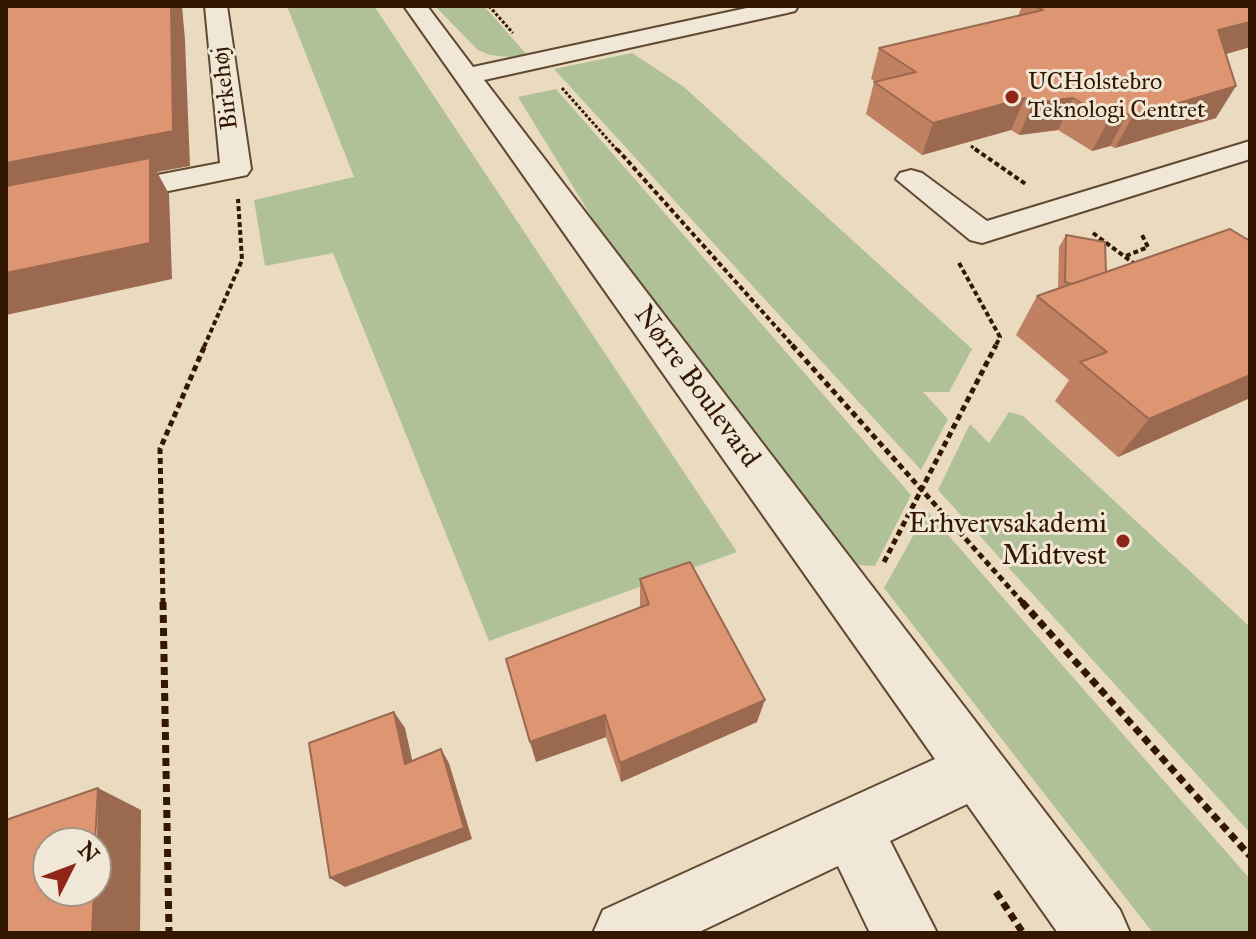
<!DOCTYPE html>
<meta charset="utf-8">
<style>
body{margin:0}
#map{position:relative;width:1256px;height:939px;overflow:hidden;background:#e9dac0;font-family:"IM FELL Great Primer",serif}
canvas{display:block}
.frame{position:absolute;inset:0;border:8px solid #331701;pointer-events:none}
.north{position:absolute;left:32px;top:827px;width:80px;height:80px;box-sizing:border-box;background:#f1e7d6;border:2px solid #a59481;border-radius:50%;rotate:48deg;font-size:22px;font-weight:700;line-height:32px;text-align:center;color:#331701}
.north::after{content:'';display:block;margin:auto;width:28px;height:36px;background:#8f2418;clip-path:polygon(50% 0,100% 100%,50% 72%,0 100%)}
</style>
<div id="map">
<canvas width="1256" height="939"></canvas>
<div class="frame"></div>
<div class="north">N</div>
</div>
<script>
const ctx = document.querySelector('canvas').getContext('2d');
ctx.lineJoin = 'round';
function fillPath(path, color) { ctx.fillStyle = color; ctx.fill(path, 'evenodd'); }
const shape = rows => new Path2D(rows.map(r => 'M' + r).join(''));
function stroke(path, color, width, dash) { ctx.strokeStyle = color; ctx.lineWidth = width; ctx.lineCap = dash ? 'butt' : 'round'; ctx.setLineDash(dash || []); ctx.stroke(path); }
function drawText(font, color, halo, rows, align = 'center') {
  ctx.font = font + ' "IM FELL Great Primer",serif'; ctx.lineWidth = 6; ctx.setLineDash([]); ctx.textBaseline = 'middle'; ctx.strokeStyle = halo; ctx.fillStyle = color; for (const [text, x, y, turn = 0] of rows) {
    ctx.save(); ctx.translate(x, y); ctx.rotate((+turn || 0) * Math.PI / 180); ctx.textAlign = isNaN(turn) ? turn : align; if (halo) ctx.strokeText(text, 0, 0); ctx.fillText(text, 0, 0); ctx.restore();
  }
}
const green = shape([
 [287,6,374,6,737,552,489,641,333,253,265,266,254,200,354,177],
 [435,6,484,6,527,55,509,57,490,55,478,50],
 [632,53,684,87,972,349,949,392,923,392,948,419,921,470,554,69],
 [556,89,911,495,875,566,858,565,604,237,518,97],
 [1009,412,1023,416,1250,627,1250,833,938,490,970,424,989,443],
 [927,511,1250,879,1250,933,1153,933,884,588]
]);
const pathFar3 = shape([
 [489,6,513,33],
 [562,88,618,151],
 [971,146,978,151]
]);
const pathFar2 = shape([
 [617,149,794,347],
 [975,149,1027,185],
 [1093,233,1136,265],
 [1126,256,1148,247,1142,235],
 [959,263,1000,337,995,347],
 [204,347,242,260,238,199]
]);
const pathFar1 = shape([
 [792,345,1024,604],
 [884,562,996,345],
 [163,604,160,449,205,345]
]);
const path = shape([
 [163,602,169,933],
 [1022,602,1250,856],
 [996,892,1023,933]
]);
const minor = shape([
 [205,6,227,6,251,169,247,175,6,224,6,204,220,163,205,6],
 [404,6,427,6,473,67,756,6,798,6,795,11,787,13,484,80,1120,910,1130,933,1058,933,967,804,890,841,937,933,870,933,838,866,697,933,593,933,603,910,935,759,404,6],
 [1250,141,1250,159,982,243,970,240,896,179,900,173,911,170,922,173,987,221,1250,141]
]);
const wall = shape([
 [1022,6,1250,6,1250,47,1226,54,1216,118,1115,148,1110,146,1092,151,1058,130,1019,135,1011,130,922,155,866,114,874,82,876,82,871,79,879,48,1018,16],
 [1066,235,1106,272,1247,239,1250,235,1250,398,1118,457,1055,401,1069,380,1016,335,1037,296,1058,288,1059,247],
 [640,579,757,722,621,782,606,737,536,762,640,607]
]);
const shadedWall = shape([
 [171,6,182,6,185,40,190,166,157,172,169,194,172,279,6,315,6,163],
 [1250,22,1250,47,1201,61,1218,30],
 [1236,86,1216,118,1115,148,1132,117],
 [1025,98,1011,130,922,155,933,123],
 [1073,98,1058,130,1019,135,1033,103],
 [1127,114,1110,146,1092,151,1109,119],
 [1250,375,1250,398,1118,457,1149,419],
 [765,700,757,722,621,782,620,763],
 [394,712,405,728,416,777,405,764],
 [605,715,606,737,536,762,530,742],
 [441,749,449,763,472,839,345,887,330,878],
 [98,788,141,810,140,933,92,933,94,891,96,891]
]);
const building = shape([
 [6,6,171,6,173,131,6,163,6,6],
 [1034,6,1250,6,1250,22,1218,30,1236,86,1132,117,1127,114,1109,119,1073,98,1033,103,1025,98,933,123,874,82,916,72,879,48,1043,10,1034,6],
 [150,158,150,243,6,273,6,186,150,158],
 [1230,229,1250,241,1250,375,1149,419,1080,362,1107,352,1037,296,1230,229],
 [1066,235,1105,242,1106,272,1072,284,1065,282,1066,235],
 [690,562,765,700,620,763,605,715,530,742,506,659,649,604,640,579,690,562],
 [394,712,405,764,441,749,464,828,330,878,309,743,394,712],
 [98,788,95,843,48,843,48,891,94,891,92,933,6,933,6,820,98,788]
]);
const markers = [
 [1012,97,8,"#8f2418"],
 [1123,541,8,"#8f2418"]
];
const farPoinames = [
 ["UCHolstebro",1028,83],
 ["Teknologi Centret",1028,111]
];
const farStreetnames = [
 ["Birkehøj",226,88,-97]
];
const streetNames = [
 ["Nørre Boulevard",696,387,54]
];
const poiNames = [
 ["Erhvervsakademi",1107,525],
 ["Midtvest",1107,557]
];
fillPath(green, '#b0c197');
stroke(minor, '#604831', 4);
stroke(pathFar3, '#331701', 3, [3, 2]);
stroke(pathFar2, '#331701', 4, [5, 3]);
stroke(pathFar1, '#331701', 5, [6, 4]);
stroke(path, '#331701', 7, [8, 5]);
fillPath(minor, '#f1e7d6');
fillPath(wall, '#bf8162');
fillPath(shadedWall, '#9b6950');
fillPath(building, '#de9672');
stroke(building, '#9b6950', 2);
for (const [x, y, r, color] of markers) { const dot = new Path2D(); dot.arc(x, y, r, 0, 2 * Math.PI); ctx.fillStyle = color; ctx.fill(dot); stroke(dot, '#f1e7d6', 3); }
drawText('24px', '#331701', '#f1e7d6', farPoinames, 'left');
drawText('24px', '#331701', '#f1e7d6', farStreetnames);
drawText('28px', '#331701', '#f1e7d6', streetNames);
drawText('28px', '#331701', '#f1e7d6', poiNames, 'right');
</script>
